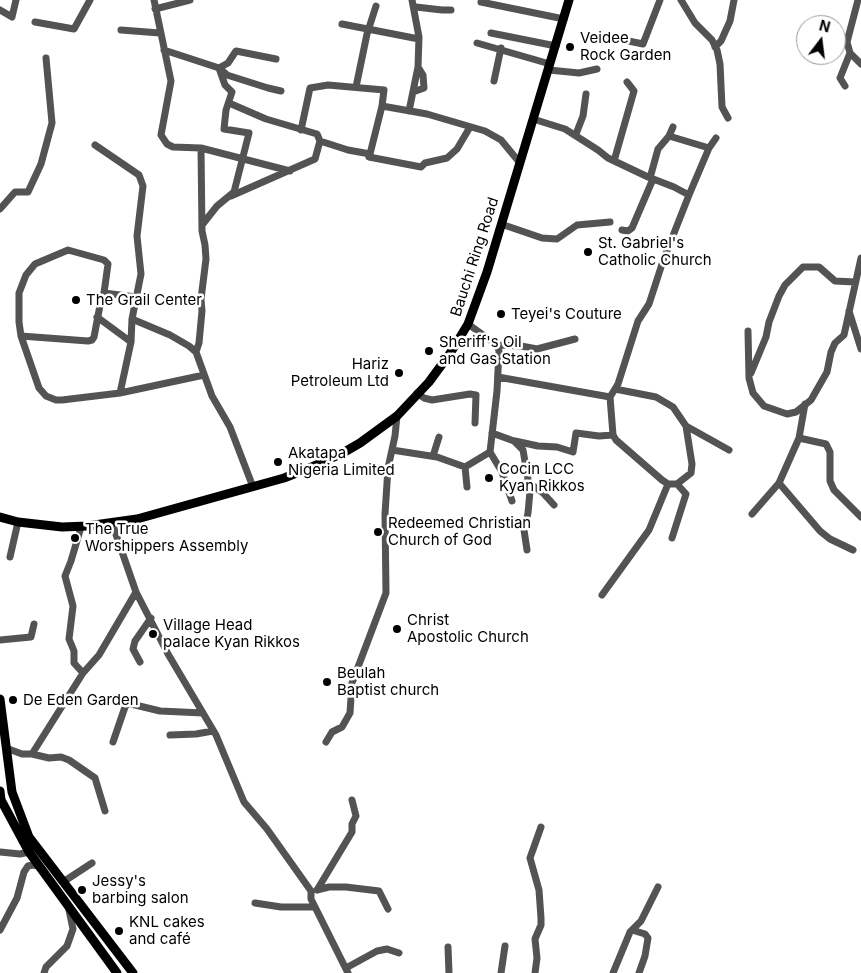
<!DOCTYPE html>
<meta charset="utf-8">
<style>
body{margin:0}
#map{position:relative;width:861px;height:973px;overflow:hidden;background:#fff;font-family:Inter,sans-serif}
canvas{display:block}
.north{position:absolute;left:796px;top:15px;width:50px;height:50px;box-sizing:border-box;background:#fff;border:1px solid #999;border-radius:50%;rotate:15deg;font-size:14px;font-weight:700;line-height:20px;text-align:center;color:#000}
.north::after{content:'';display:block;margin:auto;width:18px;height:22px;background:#000;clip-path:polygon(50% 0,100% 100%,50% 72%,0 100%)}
</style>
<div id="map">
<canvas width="861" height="973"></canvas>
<div class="north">N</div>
</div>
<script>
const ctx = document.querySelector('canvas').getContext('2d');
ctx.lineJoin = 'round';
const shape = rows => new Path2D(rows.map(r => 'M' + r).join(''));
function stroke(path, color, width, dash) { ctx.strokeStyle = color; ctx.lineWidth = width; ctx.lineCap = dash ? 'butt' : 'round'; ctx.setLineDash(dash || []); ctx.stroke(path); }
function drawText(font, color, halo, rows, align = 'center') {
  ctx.font = font + ' Inter,sans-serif'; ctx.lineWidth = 5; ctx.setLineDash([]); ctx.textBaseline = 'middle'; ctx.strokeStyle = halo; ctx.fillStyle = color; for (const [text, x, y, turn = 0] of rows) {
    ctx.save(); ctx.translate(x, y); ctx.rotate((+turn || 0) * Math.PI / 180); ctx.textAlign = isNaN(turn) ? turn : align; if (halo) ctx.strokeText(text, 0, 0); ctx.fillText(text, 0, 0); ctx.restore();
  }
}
const minor = shape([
 [154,0,171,81,161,135,167,144,173,147,201,148,202,231,205,245,206,259,201,299,202,311,199,343,196,352],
 [412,0,419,37,418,67,423,75,424,88,413,92],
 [681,0,695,23,712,40,717,50,720,64,722,107,728,118],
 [858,0,847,42,850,53,861,64],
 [481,2,564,19],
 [416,7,442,10,451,10],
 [155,9,190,0],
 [0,10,12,17,16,0],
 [35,22,74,29,90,0],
 [342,24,419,39],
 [121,30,160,33],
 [491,33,556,46],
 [619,39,643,44,660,0],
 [477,43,550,64],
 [715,47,721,41,730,21,734,0],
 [164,50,219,68,225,85,232,92,226,110,224,129,249,133,234,192,217,206,202,225],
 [276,59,236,51,228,63,219,68,227,75,268,88,281,91],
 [549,70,579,73,597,69],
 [494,81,501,48],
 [845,86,840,78,850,53],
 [356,87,367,34,376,6],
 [229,103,266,119,317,134,320,141,315,159,231,196],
 [409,111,418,67],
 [533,119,565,129,598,150,608,158,648,177,674,187,689,195],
 [301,130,310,88,328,85,384,90,382,106],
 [576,134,583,116,586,94],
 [669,136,709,148],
 [320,141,348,150,370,154,382,106,427,114,485,131,501,140,520,163],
 [95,145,139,175,143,186,137,236,141,274,132,319,131,342,120,393],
 [201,148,290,171],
 [370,154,369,157,421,167,425,163,447,158,457,149,470,127],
 [614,161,634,91,627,82],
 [650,178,658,149,669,136,673,127],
 [0,209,15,192,28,192,41,164,52,123,46,58],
 [501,224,542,238,557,239,577,225,610,222],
 [622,230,628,231,632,228,653,179],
 [104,293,108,264,104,260,68,250,35,264,26,275,19,293,19,322,21,336,39,388,46,396,56,400,62,400,120,393,204,375],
 [849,311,861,349],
 [97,317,131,342],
 [132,319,170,335,189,346,196,352,212,396,230,427,253,487],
 [468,324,497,345,499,351,497,391,490,452,502,472,512,501],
 [748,331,749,378,753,393,764,406,787,414,796,412,811,400,827,372,831,352,835,343,844,335,861,258],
 [21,336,88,341,92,340,94,337,102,295,104,293,136,297],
 [497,345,521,346,537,349,575,339],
 [751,373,766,337,769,322,779,296,785,285,803,267,819,267,835,281,855,282],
 [498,377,610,397],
 [615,389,656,397,673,407,686,426,729,450],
 [417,393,424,398,432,400,470,394,476,395,475,423],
 [805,404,799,438,826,444,830,452,830,481,834,490,861,517],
 [492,433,514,441,523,450,530,491,528,513,524,530,527,550],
 [515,441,538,446,557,447,573,452,576,433,599,436,613,435],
 [392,450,437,457,465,467,467,487],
 [433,456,439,437],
 [465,467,490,452],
 [528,482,543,493,554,505],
 [779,483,820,531,830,539,853,550],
 [677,484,691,473,692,464,686,426],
 [752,514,779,483,799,438],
 [112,523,136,592,168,654,216,735,244,802,267,829,311,891,311,899,348,973],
 [81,527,71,561,65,576,73,606,69,639,74,651,74,663,83,673],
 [672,538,686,494,677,484,668,484,662,480,616,440,613,435,610,397,618,384,638,321,649,304,663,261,689,195,709,148,716,138],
 [10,557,18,522],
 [602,595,649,530,668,484],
 [0,640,31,637,34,624],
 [140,662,133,649,135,641,151,618],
 [170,735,196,734,213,731],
 [113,742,125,707,127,703,160,711,203,713],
 [326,742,332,732,342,727,350,713,352,683,386,593,385,514,388,468,395,436,397,416],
 [6,748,22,754,32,754,49,758,61,757,69,760,95,778,105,811],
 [32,754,83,673,99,655,136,592],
 [0,852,20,854,29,852],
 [63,882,92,863],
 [317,890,352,832,352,824,356,816,352,800],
 [317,890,329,887,346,887,379,891,388,909],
 [255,903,281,907,315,907],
 [0,930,17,898,24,872,28,866,33,865,38,866],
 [632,930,645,934,648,938,645,956,639,973],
 [448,947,449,973],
 [346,968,377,951,387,949,399,953],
 [44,973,46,967,67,946,73,929,69,910],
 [501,973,505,946],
 [535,973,537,958,535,939,541,925,541,918,539,890,530,858,541,827],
 [613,973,630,932,641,921,658,887]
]);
const major = shape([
 [0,517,18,522,62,527,87,526,137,519,284,478,309,468,341,454,360,443,397,416,429,382,451,352,468,324,487,272,569,0],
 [0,699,12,792,29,837,133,973],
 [0,791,1,800,29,852,117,973]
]);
const markers = [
 [570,47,5,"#000"],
 [588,252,5,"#000"],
 [76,300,5,"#000"],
 [501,314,5,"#000"],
 [429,351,5,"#000"],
 [399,373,5,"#000"],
 [278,462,5,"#000"],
 [489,478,5,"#000"],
 [378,532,5,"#000"],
 [75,538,5,"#000"],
 [397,629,5,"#000"],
 [153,634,5,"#000"],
 [327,682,5,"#000"],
 [13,700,5,"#000"],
 [82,890,5,"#000"],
 [119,931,5,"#000"]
];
const poiNames = [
 ["Veidee",580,38],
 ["Rock Garden",580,55],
 ["St. Gabriel's",598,243],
 ["Catholic Church",598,260],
 ["The Grail Center",86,300],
 ["Teyei's Couture",511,314],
 ["Sheriff's Oil",439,342],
 ["and Gas Station",439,359],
 ["Hariz",389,364,"right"],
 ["Petroleum Ltd",389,381,"right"],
 ["Akatapa",288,453],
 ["Nigeria Limited",288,470],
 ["Cocin LCC",499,469],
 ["Kyan Rikkos",499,486],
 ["Redeemed Christian",388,523],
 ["Church of God",388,540],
 ["The True",85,529],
 ["Worshippers Assembly",85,546],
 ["Christ",407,620],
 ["Apostolic Church",407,637],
 ["Village Head",163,625],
 ["palace Kyan Rikkos",163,642],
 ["Beulah",337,673],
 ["Baptist church",337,690],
 ["De Eden Garden",23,700],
 ["Jessy's",92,881],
 ["barbing salon",92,898],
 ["KNL cakes",129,922],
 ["and café",129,939]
];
const streetNames = [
 ["Bauchi Ring Road",475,257,-72]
];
stroke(minor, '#535353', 7);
stroke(major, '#000', 9);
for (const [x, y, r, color] of markers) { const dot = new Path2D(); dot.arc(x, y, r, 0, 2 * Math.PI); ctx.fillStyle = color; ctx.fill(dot); stroke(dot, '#fff', 2); }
drawText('15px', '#000', '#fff', poiNames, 'left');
drawText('15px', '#000', '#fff', streetNames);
</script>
